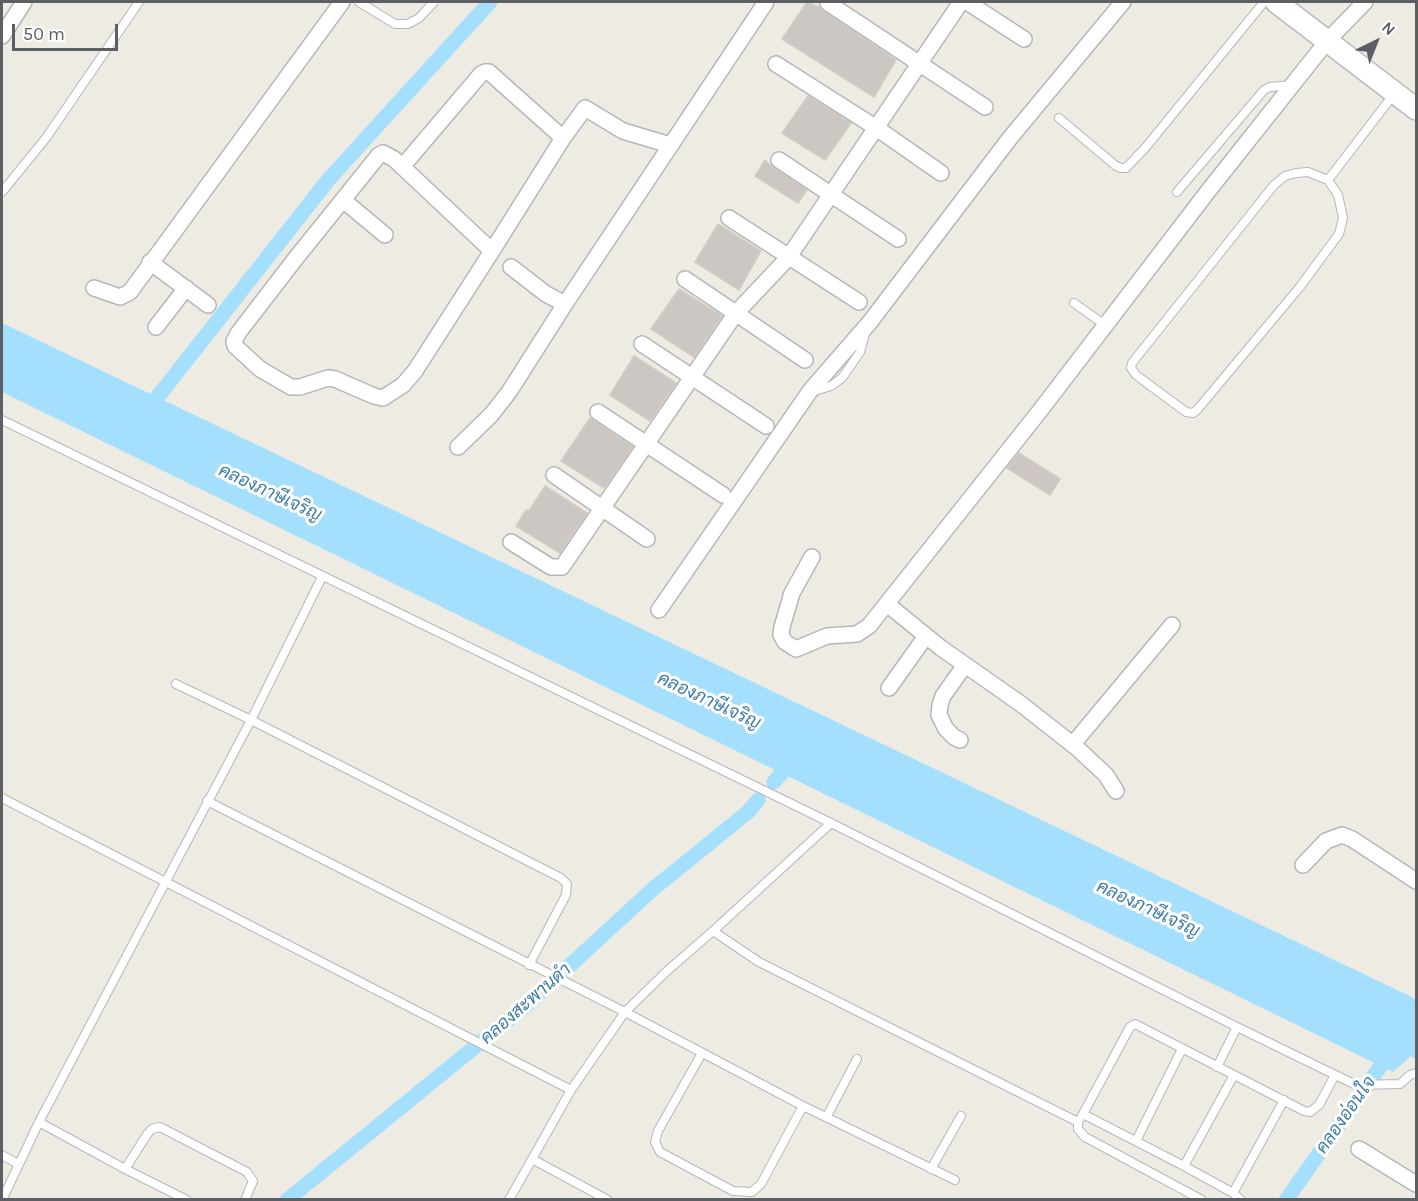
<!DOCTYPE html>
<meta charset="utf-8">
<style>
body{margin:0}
#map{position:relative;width:1418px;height:1201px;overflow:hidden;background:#eeebe3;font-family:Karla,sans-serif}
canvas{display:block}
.frame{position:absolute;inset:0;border:3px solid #5c6064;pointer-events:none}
.north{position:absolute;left:1346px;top:12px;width:60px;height:60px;-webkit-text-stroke:4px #fff;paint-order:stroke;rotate:43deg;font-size:16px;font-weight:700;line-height:24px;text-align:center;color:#5c6064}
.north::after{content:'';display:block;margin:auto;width:21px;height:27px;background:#5c6064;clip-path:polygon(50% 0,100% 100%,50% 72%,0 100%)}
.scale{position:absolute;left:12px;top:24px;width:106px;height:27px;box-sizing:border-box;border:3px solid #5c6064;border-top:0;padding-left:8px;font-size:18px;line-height:21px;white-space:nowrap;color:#5c6064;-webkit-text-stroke:4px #fff;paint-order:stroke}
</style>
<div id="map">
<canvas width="1418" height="1201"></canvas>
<div class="frame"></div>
<div class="north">N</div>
<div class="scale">50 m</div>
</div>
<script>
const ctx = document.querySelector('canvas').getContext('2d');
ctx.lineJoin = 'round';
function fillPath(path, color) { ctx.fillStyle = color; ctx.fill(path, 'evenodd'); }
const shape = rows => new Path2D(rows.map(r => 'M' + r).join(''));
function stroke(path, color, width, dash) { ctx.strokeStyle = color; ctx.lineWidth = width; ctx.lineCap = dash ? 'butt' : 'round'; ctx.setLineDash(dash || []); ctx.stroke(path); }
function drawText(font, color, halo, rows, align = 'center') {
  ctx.font = font + ' Karla,Sarabun,sans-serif'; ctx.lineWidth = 6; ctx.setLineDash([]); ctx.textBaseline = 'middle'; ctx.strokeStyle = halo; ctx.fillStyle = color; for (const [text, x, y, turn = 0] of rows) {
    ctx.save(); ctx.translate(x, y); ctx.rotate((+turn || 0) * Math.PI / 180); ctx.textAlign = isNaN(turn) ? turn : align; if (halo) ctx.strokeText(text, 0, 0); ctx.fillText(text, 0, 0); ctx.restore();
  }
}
const water = shape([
 [2,323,1416,999,1416,1059,1411,1056,1393,1072,2,392]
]);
const canal = shape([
 [145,413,329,179,490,2],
 [774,782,795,757],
 [287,1200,530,1002,653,889,748,812,758,800],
 [1286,1200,1392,1050]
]);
const building = shape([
 [807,2,819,7,823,11,896,60,874,97,782,39,807,2],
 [808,96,851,123,825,160,782,133,808,96],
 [765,160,774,168,807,190,798,203,755,176,765,160],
 [718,224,761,251,739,290,695,262,718,224],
 [679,289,722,316,694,357,651,329,679,289],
 [634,356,676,383,650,421,610,395,634,356],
 [590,418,633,447,604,488,561,461,590,418],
 [1019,453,1060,479,1050,495,1007,468,1019,453],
 [545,486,587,513,560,553,516,526,526,510,529,511,545,486]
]);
const lane = shape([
 [359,2,395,24,408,24,419,18,434,2],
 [1059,118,1116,166,1121,168,1126,168,1146,147,1264,2],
 [1328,180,1338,195,1343,218,1339,234,1299,288,1197,410,1193,413,1186,412,1136,375,1131,368,1132,363,1274,185,1285,176,1296,173,1308,172,1328,180,1394,94],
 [2,192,46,138,139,2],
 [1177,192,1264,90,1270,87,1292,85],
 [1074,303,1105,325],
 [814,391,831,386,842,378,860,352,865,334],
 [2,420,831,823,1237,1027,1356,1085,1400,1084,1410,1075,1416,1073],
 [176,684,251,720,322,577],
 [2,798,571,1090],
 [207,801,625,1012,803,1106,955,1180],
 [713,931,831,823],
 [702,1053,658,1131,655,1142,660,1152,733,1191,752,1192,761,1184,803,1106],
 [1217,1067,1237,1027],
 [1083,1114,1130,1027,1135,1024,1304,1111,1310,1112,1319,1105,1335,1075],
 [827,1116,857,1059],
 [39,1122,125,1169,187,1200],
 [1136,1141,1182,1049],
 [2,1155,18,1164],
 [532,1159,608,1200],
 [1184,1166,1234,1075],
 [125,1169,148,1133,152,1129,160,1127,247,1172,253,1181,245,1200],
 [931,1169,961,1116],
 [1233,1193,1284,1100],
 [2,1200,39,1122,251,720,561,878,567,884,566,895,529,965],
 [509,1200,571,1090,625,1012,667,971,713,931,759,962,1078,1122],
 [1202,1200,1085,1137,1078,1129,1078,1122,1083,1114,1184,1166,1233,1193,1241,1200]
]);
const street = shape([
 [967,2,1024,39],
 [828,3,985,107],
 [2,36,24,2],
 [776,64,875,127,941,173],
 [779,160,898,239],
 [402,167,481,74,485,72,489,72,563,138],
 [343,200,385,235],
 [729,218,859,302],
 [492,251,394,159,383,153,379,155,296,258,239,332,234,341,235,346,260,369,291,387,300,387,328,378,335,379,374,396,383,398,403,385,415,371,492,251,563,138,585,108,623,131,670,145],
 [150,262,208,305],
 [511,267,546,294,565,304],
 [685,279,805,360],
 [94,288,120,297,130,292,342,2],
 [156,327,186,288],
 [642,344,766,426],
 [598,412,723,495],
 [458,447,491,415,509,392,565,304,766,2],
 [554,475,647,539],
 [511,542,551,567,562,567,736,313,788,258,961,2],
 [812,557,792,593,782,627,781,635,785,642,796,649,827,636,857,634,869,626,1039,412,1209,190,1328,40,1365,2],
 [887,604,941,648,1021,704,1077,748,1106,775,1116,791],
 [659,610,810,391,870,322,1010,138,1123,2],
 [889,688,926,636],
 [960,740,954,737,946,729,939,715,940,705,943,696,965,665],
 [1073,744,1172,625],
 [1303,865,1326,841,1342,835,1352,839,1416,881],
 [1359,1149,1416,1184]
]);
const secondary = shape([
 [1276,2,1416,109]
]);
const waterNames = [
 ["คลองภาษีเจริญ",270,493,25],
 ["คลองภาษีเจริญ",709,701,25],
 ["คลองภาษีเจริญ",1148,909,25],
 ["คลองสะพานดำ",526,1004,-41],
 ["คลองอ่อนใจ",1346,1115,-55]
];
fillPath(water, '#a4e0fe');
stroke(canal, '#a4e0fe', 15);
fillPath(building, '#ccc7c3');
stroke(building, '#d3ccc2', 1.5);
stroke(lane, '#b4b7ba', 10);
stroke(street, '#b4b7ba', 18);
stroke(secondary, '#b5b9be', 24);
stroke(lane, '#fff', 8);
stroke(street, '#fff', 15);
stroke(secondary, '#fff', 21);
drawText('italic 18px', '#3e7ca7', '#fff', waterNames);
</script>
